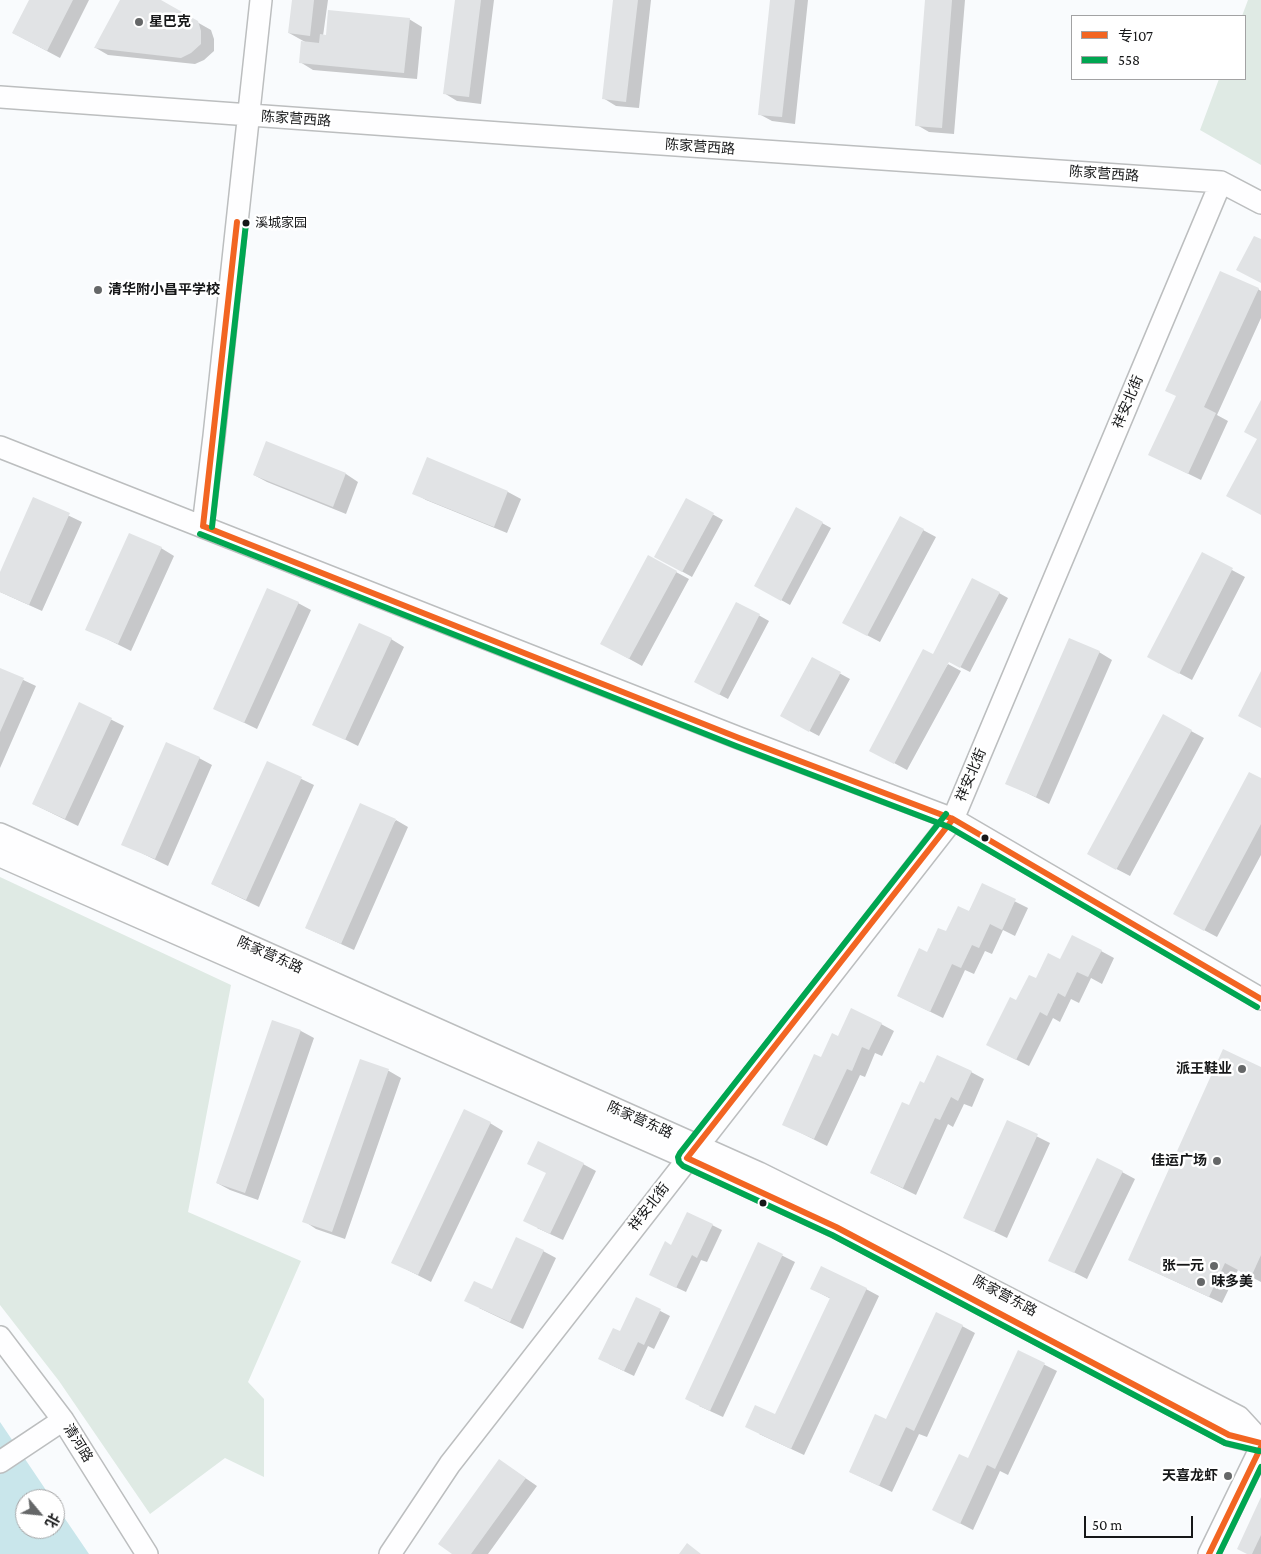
<!DOCTYPE html>
<meta charset="utf-8">
<style>
body{margin:0}
#map{position:relative;width:1261px;height:1554px;overflow:hidden;background:#f9fbfd;font-family:"Crimson Pro","Noto Sans SC",serif}
canvas{display:block}
.legend{position:absolute;left:1071px;top:15px;width:175px;height:65px;box-sizing:border-box;background:#fff;border:1px solid #a2a2a3;margin:0;padding:6px 9px;list-style:none;font-size:15px;color:#161718}
.legend li{display:flex;align-items:center;gap:10px;height:25px}
.legend b{width:25px;border:1px solid #a2a2a3}
.north{position:absolute;left:15px;top:1489px;width:50px;height:50px;box-sizing:border-box;background:#fff;border:1px solid #a2a2a3;border-radius:50%;rotate:118deg;font-size:14px;font-weight:700;line-height:20px;text-align:center;color:#161718}
.north::after{content:'';display:block;margin:auto;width:18px;height:22px;background:#656768;clip-path:polygon(50% 0,100% 100%,50% 72%,0 100%)}
.scale{position:absolute;left:1084px;top:1516px;width:109px;height:22px;box-sizing:border-box;border:2px solid #161718;border-top:0;padding-left:6px;font-size:15px;line-height:18px;white-space:nowrap;color:#161718;-webkit-text-stroke:4px #fff;paint-order:stroke}
</style>
<div id="map">
<canvas width="1261" height="1554"></canvas>
<ul class="legend">
<li><b style="height:6px;background:#f26522"></b>专107</li>
<li><b style="height:6px;background:#00a651"></b>558</li>
</ul>
<div class="north">北</div>
<div class="scale">50 m</div>
</div>
<script>
const ctx = document.querySelector('canvas').getContext('2d');
ctx.lineJoin = 'round';
function fillPath(path, color) { ctx.fillStyle = color; ctx.fill(path, 'evenodd'); }
const shape = rows => new Path2D(rows.map(r => 'M' + r).join(''));
function stroke(path, color, width, dash) { ctx.strokeStyle = color; ctx.lineWidth = width; ctx.lineCap = dash ? 'butt' : 'round'; ctx.setLineDash(dash || []); ctx.stroke(path); }
function drawText(font, color, halo, rows, align = 'center') {
  ctx.font = font + ' "Crimson Pro","Noto Sans SC",serif'; ctx.lineWidth = 5; ctx.setLineDash([]); ctx.textBaseline = 'middle'; ctx.strokeStyle = halo; ctx.fillStyle = color; for (const [text, x, y, turn = 0] of rows) {
    ctx.save(); ctx.translate(x, y); ctx.rotate((+turn || 0) * Math.PI / 180); ctx.textAlign = isNaN(turn) ? turn : align; if (halo) ctx.strokeText(text, 0, 0); ctx.fillText(text, 0, 0); ctx.restore();
  }
}
const green = shape([
 [1248,0,1261,0,1261,165,1200,130,1219,79,1245,79,1245,16,1242,16],
 [0,877,231,985,188,1212,301,1261,248,1382,264,1399,264,1477,225,1458,150,1514,59,1381,0,1305]
]);
const water = shape([
 [0,1422,52,1499,25,1499,25,1529,55,1529,55,1504,89,1554,0,1554]
]);
const shadow = shape([
 [30,0,89,0,60,58,13,33],
 [121,0,158,0,211,30,214,39,214,51,204,60,195,64,108,55,96,48],
 [293,0,328,0,323,36,409,19,422,27,417,79,313,70,300,62,307,43,289,33],
 [456,0,494,0,481,104,457,101,444,93],
 [614,0,651,0,639,108,616,106,603,98],
 [771,0,808,0,795,124,772,121,759,114],
 [926,0,965,0,954,134,929,132,917,125],
 [1258,289,1261,291,1261,318,1217,415,1228,421,1201,480,1150,455],
 [267,443,346,474,358,482,346,514,267,482,254,475],
 [427,459,508,492,521,499,507,533,426,500,414,493],
 [34,499,82,522,42,611,0,592,0,575],
 [687,500,723,520,692,577,656,557],
 [822,523,831,528,790,605,765,591],
 [923,530,936,537,880,642,857,630],
 [161,548,174,556,131,651,87,629],
 [1202,554,1245,577,1192,680,1162,664],
 [676,572,689,579,642,666,615,651],
 [999,593,1008,598,970,672,944,659],
 [298,603,311,610,257,729,214,708],
 [737,603,769,621,728,699,705,687],
 [391,639,404,647,358,746,314,724],
 [1099,652,1112,660,1049,804,1007,783],
 [812,658,850,679,819,736,781,716],
 [948,664,961,671,907,770,883,757],
 [0,669,36,686,0,768],
 [80,704,124,726,78,826,33,804],
 [1191,731,1204,738,1130,876,1101,861],
 [199,758,212,765,168,866,123,844],
 [268,763,314,785,259,907,212,884],
 [1261,779,1261,855,1217,937,1187,921],
 [396,820,408,827,354,950,306,928],
 [982,885,1028,908,1015,936,1003,930,992,954,985,951,974,974,965,970,943,1018,898,996,928,953,969,912],
 [1101,951,1114,958,1102,984,1091,978,1079,1003,1071,999,1060,1022,1053,1018,1029,1066,1001,1052,1017,1002,1037,980,1061,961],
 [273,1021,301,1031,314,1038,258,1200,230,1190,217,1183],
 [881,1024,894,1031,882,1056,875,1053,865,1077,860,1075,827,1146,783,1124,839,1037],
 [360,1061,389,1071,401,1078,345,1239,316,1229,304,1221],
 [1261,1069,1261,1282,1238,1270,1222,1303,1129,1260],
 [971,1072,984,1079,972,1107,964,1104,953,1127,948,1124,916,1195,871,1173,909,1107,925,1084],
 [1008,1122,1050,1143,1007,1238,964,1217],
 [490,1123,503,1131,431,1282,392,1262],
 [583,1164,596,1171,563,1240,537,1228],
 [1122,1172,1135,1179,1087,1279,1050,1260],
 [688,1213,722,1230,707,1262,701,1260,686,1292,660,1280,672,1246],
 [759,1244,795,1262,723,1417,699,1406],
 [543,1251,556,1258,523,1329,479,1308],
 [812,1289,866,1289,879,1296,804,1455,759,1434,776,1416,831,1299],
 [637,1299,670,1316,654,1349,648,1346,634,1376,609,1364,621,1333],
 [962,1326,975,1333,927,1437,919,1434,892,1492,850,1472,886,1421],
 [1019,1352,1057,1371,1008,1475,1000,1471,973,1530,934,1510,968,1460],
 [499,1460,537,1486,488,1554,454,1554],
 [1261,1500,1261,1554,1247,1554]
]);
const building = shape([
 [29,0,73,0,47,51,12,33],
 [120,0,161,0,198,21,201,31,201,44,191,53,181,58,94,48],
 [292,0,314,0,310,36,288,33],
 [455,0,481,0,469,97,443,94],
 [613,0,638,0,626,102,602,99],
 [770,0,795,0,782,117,758,115],
 [925,0,952,0,942,128,915,126],
 [328,10,410,18,404,73,299,63,301,41,319,43,320,34,326,35],
 [1254,236,1261,239,1261,283,1236,270],
 [1220,271,1259,288,1204,407,1216,413,1188,474,1148,455,1176,396,1165,391],
 [1261,400,1261,515,1226,496,1257,439,1244,432],
 [266,441,346,473,333,507,253,475],
 [427,457,508,491,494,527,412,494],
 [33,497,70,513,29,605,0,592,0,572],
 [686,498,714,513,682,572,654,557],
 [796,507,823,522,781,601,754,586],
 [900,516,924,529,867,636,842,623],
 [129,533,162,547,118,644,85,630],
 [1202,552,1233,568,1179,674,1147,657],
 [648,555,677,571,629,659,600,644],
 [972,578,1000,592,960,668,949,662,894,764,869,751,923,649,933,654],
 [267,588,299,602,244,723,213,709],
 [736,602,760,614,719,695,694,682],
 [359,623,392,638,345,740,312,725],
 [1069,638,1100,651,1036,797,1005,784],
 [812,657,841,672,809,732,780,716],
 [0,668,24,678,0,732],
 [1261,671,1261,728,1238,716],
 [79,702,112,718,65,819,32,804],
 [1163,714,1192,730,1116,870,1087,854],
 [166,742,200,757,155,859,121,845],
 [267,761,302,777,246,900,211,884],
 [1249,772,1261,778,1261,824,1204,931,1173,914],
 [360,803,396,819,341,944,305,928],
 [982,883,1016,899,1002,930,990,924,979,948,972,945,961,968,952,964,930,1012,897,996,919,948,927,952,938,928,946,931,958,906,969,911],
 [1072,935,1102,950,1088,977,1077,972,1065,997,1058,993,1047,1016,1040,1012,1016,1060,986,1045,1010,997,1016,1000,1029,975,1036,978,1048,953,1060,959],
 [851,1008,882,1023,869,1050,862,1047,852,1071,847,1069,814,1139,782,1125,814,1054,821,1057,832,1033,838,1036],
 [272,1020,301,1030,245,1193,216,1183],
 [1223,1049,1261,1067,1261,1255,1251,1277,1225,1263,1209,1297,1128,1260],
 [937,1055,972,1071,958,1101,951,1097,940,1120,935,1118,903,1188,870,1173,902,1102,909,1105,920,1081,924,1083],
 [360,1059,389,1069,332,1232,302,1222],
 [464,1109,491,1122,418,1275,391,1263],
 [1007,1120,1038,1134,994,1232,963,1218],
 [538,1141,584,1163,550,1234,523,1221,546,1173,527,1164],
 [1097,1158,1123,1171,1074,1273,1048,1261],
 [687,1212,713,1224,697,1258,692,1255,676,1288,649,1275,665,1241,671,1245],
 [516,1237,544,1250,510,1322,464,1301,474,1281,492,1289],
 [758,1242,783,1254,710,1411,685,1399],
 [821,1266,867,1288,791,1449,745,1427,755,1405,775,1414,830,1298,810,1289],
 [636,1297,661,1309,644,1345,638,1342,624,1371,598,1359,613,1328,620,1331],
 [936,1312,963,1325,914,1431,906,1427,879,1486,849,1472,875,1414,886,1419],
 [1018,1350,1045,1363,995,1469,987,1465,960,1524,932,1510,959,1454,968,1458],
 [499,1459,526,1478,471,1554,452,1554,438,1544],
 [1261,1497,1261,1535,1252,1554,1247,1554,1237,1549],
 [687,1543,701,1554,679,1554]
]);
const minor = shape([
 [0,97,514,134,1221,182,1261,203],
 [0,447,739,738,953,819,1261,999],
 [203,526,214,436,261,0],
 [0,834,759,1173,940,1263,1239,1417,1261,1441],
 [0,856,687,1158,836,1227,1229,1435,1261,1443],
 [0,1337,63,1420,147,1554],
 [0,1462,63,1420],
 [390,1554,450,1464,953,819,1221,182],
 [1209,1554,1261,1447]
]);
const bus1 = shape([
 [203,526,739,738,953,819,1261,999],
 [203,526,237,222],
 [953,819,687,1158,836,1227,1229,1435,1261,1443],
 [1209,1554,1261,1447]
]);
const bus2 = shape([
 [212,527,246,223],
 [200,534,736,746,949,827,1257,1007],
 [946,814,680,1153,678,1157,679,1162,683,1166,832,1235,1225,1443,1259,1451],
 [1219,1554,1261,1467]
]);
const markers = [
 [139,22,5,"#656768"],
 [246,223,4.5,"#161718"],
 [98,290,5,"#656768"],
 [985,838,4.5,"#161718"],
 [1242,1069,5,"#656768"],
 [1217,1161,5,"#656768"],
 [763,1203,4.5,"#161718"],
 [1214,1266,5,"#656768"],
 [1201,1282,5,"#656768"],
 [1228,1476,5,"#656768"]
];
const busNames = [
 ["溪城家园",255,223]
];
const poiNames = [
 ["星巴克",149,22,"left"],
 ["清华附小昌平学校",108,290,"left"],
 ["派王鞋业",1232,1069],
 ["佳运广场",1207,1161],
 ["张一元",1204,1266],
 ["味多美",1211,1282,"left"],
 ["天喜龙虾",1218,1476]
];
const streetNames = [
 ["陈家营西路",296,119,4],
 ["陈家营西路",700,147,4],
 ["陈家营西路",1104,174,4],
 ["祥安北街",1128,402,-67],
 ["祥安北街",971,775,-67],
 ["陈家营东路",270,955,24],
 ["陈家营东路",640,1120,24],
 ["祥安北街",649,1207,-52],
 ["陈家营东路",1005,1296,28],
 ["清河路",78,1443,58]
];
fillPath(green, '#dfeae4');
fillPath(water, '#c9e6eb');
fillPath(shadow, '#0003');
fillPath(building, '#e1e3e5');
stroke(minor, '#bcbebf', 24);
stroke(minor, '#fefeff', 21);
stroke(bus1, '#f26522', 6);
stroke(bus2, '#00a651', 6);
for (const [x, y, r, color] of markers) { const dot = new Path2D(); dot.arc(x, y, r, 0, 2 * Math.PI); ctx.fillStyle = color; ctx.fill(dot); stroke(dot, '#fff', 2); }
drawText('13px', '#161718', '#fff', busNames, 'left');
drawText('bold 14px', '#161718', '#fff', poiNames, 'right');
drawText('14px', '#161718', '#fff', streetNames);
</script>
